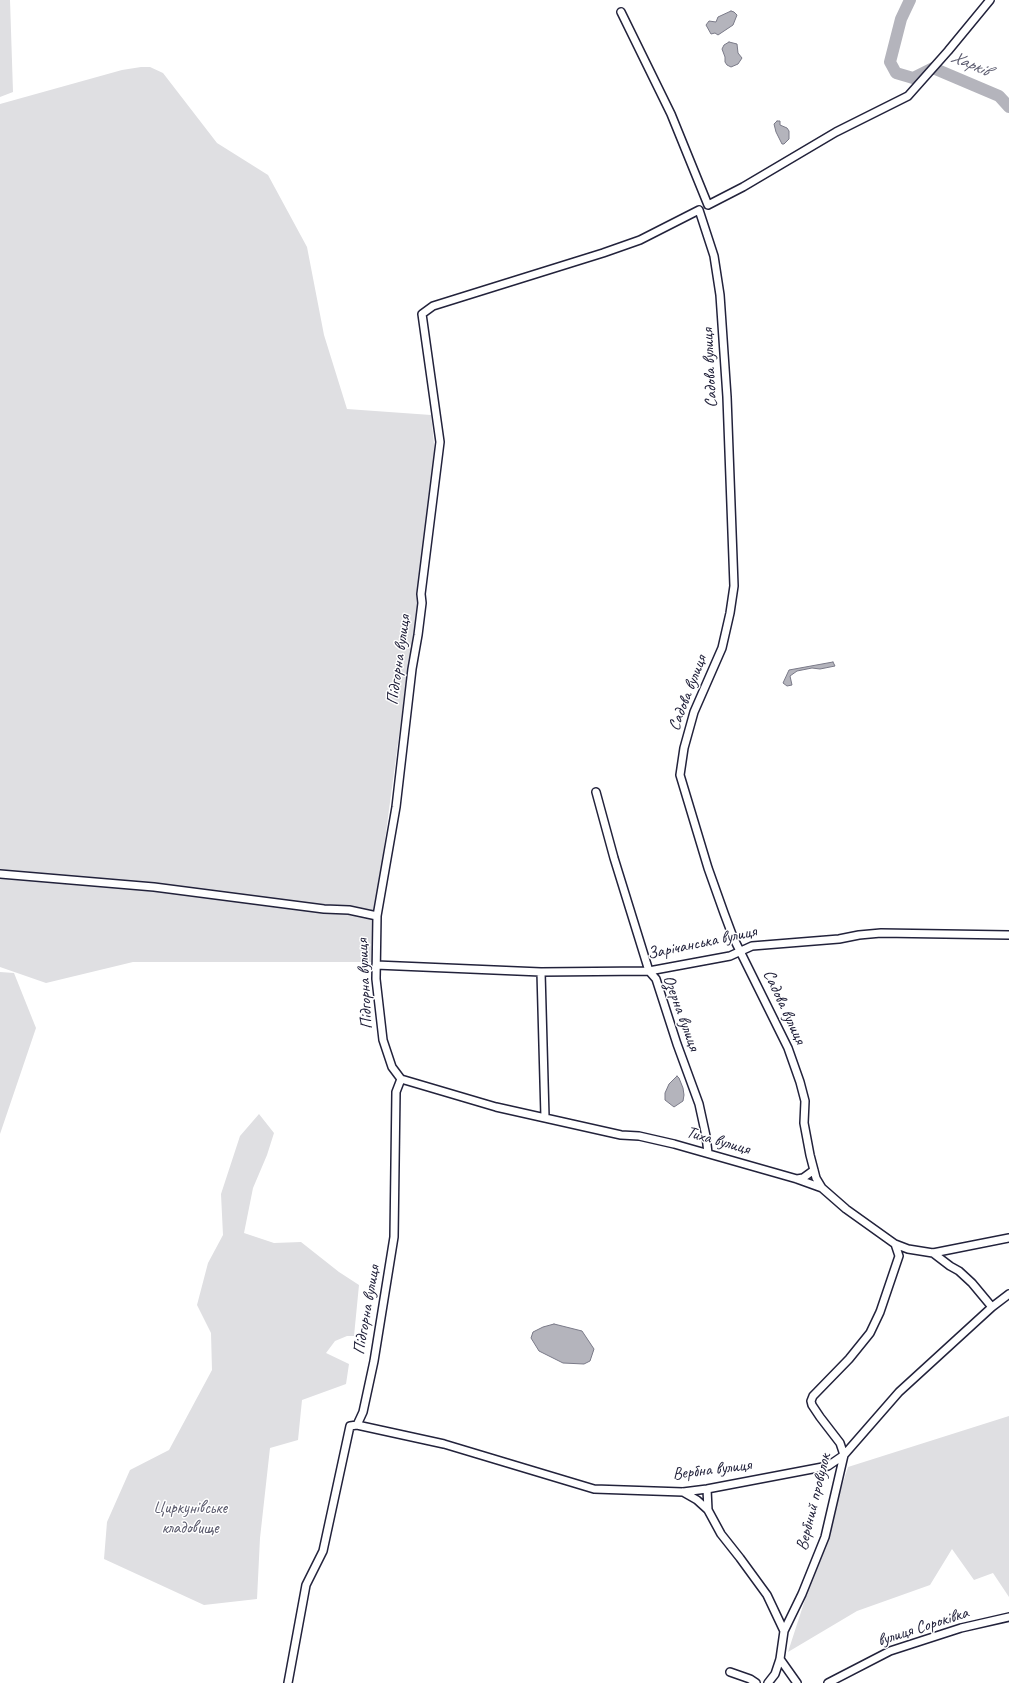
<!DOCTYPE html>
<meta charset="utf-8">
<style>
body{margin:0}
canvas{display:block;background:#fff}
</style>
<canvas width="1009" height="1683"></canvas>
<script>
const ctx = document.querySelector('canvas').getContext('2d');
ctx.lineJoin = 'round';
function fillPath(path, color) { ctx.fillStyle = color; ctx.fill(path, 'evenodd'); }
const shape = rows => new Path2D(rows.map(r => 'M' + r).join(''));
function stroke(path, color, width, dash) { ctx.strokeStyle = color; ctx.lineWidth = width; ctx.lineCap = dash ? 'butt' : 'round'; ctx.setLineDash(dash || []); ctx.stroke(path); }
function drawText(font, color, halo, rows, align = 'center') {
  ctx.font = font + ' Caveat,sans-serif'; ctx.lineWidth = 3; ctx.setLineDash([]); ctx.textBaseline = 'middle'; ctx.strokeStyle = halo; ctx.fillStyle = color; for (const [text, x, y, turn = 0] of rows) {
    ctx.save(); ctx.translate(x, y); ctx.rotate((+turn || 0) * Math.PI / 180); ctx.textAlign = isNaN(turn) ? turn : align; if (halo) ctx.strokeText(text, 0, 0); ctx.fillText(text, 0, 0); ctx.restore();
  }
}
const green = shape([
 [0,0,10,0,13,92,0,97],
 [141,67,150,67,163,73,217,143,268,175,307,247,324,335,347,409,431,415,435,453,427,545,404,698,375,914,373,962,133,962,46,983,0,967,0,104,122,70],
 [0,972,14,973,36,1028,0,1134],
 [259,1114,274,1133,267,1155,253,1188,244,1233,274,1243,301,1242,339,1272,359,1285,354,1336,347,1336,335,1341,326,1353,349,1364,346,1384,302,1400,298,1440,270,1448,260,1538,257,1599,204,1605,104,1559,107,1522,130,1470,169,1450,212,1370,211,1333,197,1305,208,1263,223,1235,221,1194,240,1136],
 [1009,1416,1009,1597,993,1573,974,1580,952,1549,930,1585,857,1611,788,1652,848,1467]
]);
const water = shape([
 [731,11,734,12,737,15,733,25,718,35,715,33,711,34,706,25,709,21,716,22,718,17,731,11],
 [729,42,737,44,738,53,742,58,738,64,731,67,727,65,725,62,725,57,722,49,724,45,729,42],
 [777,121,780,121,780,125,787,128,789,131,789,139,784,144,782,144,776,132,774,124,777,121],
 [833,662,835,666,820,669,812,668,797,671,790,676,792,685,787,686,783,683,789,670,833,662],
 [677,1076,679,1078,683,1088,684,1095,683,1101,674,1107,665,1100,665,1093,669,1084,677,1076],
 [554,1324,582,1331,594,1349,590,1361,584,1364,563,1363,539,1351,531,1338,533,1332,543,1327,554,1324]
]);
const river = shape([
 [910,0,901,19,890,62,896,73,913,78,933,68,999,96,1009,107]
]);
const minor = shape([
 [621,12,671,114,708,205,743,187,836,132,908,96,948,51,990,0],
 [596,792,614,858,649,971,656,979,677,1044,699,1104,706,1136,708,1153],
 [0,874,154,887,324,909,349,910,377,916],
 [376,965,541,972,649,971,730,956,752,946,839,939,859,935,881,933,1009,935],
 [541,972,545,1117],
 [401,1079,496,1107,621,1135,639,1136,674,1144,797,1179,822,1188,846,1209,895,1244,908,1249,933,1253,1009,1238],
 [797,1179,803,1178,814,1170],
 [933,1253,950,1266,959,1271,972,1283,992,1307],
 [357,1425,444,1444,594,1489,683,1492,707,1489,828,1466,844,1455,899,1392,992,1307,1009,1294],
 [707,1489,708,1510],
 [683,1492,697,1500,708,1510,721,1534,740,1558,767,1595,784,1631],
 [780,1659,797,1683],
 [730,1672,750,1679,756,1683],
 [288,1683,306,1585,323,1551,350,1426,357,1425,363,1412,374,1361,394,1237,396,1092,401,1079,392,1067,383,1040,376,979,377,916,396,807,412,669,418,635,422,603,421,594,440,442,422,314,433,306,603,253,640,240,699,210,714,256,720,295,727,397,734,586,730,613,722,648,694,712,684,748,680,775,708,868,724,913,733,937,788,1048,800,1082,805,1101,804,1123,810,1155,816,1178,822,1188],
 [768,1683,775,1674,780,1659,784,1631,802,1594,825,1537,844,1455,840,1443,820,1417,812,1405,811,1401,813,1396,849,1359,870,1333,880,1312,899,1256,895,1244],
 [828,1683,890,1651,961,1628,1009,1617]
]);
const streetNames = [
 ["Садова вулиця",710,368,-93],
 ["Підгорна вулиця",399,660,-82],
 ["Садова вулиця",688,693,-69],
 ["Зарічанська вулиця",702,943,-12],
 ["Підгорна вулиця",365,984,-93],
 ["Садова вулиця",784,1007,65],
 ["Озерна вулиця",681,1013,70],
 ["Тиха вулиця",718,1141,16],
 ["Підгорна вулиця",367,1310,-80],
 ["Вербна вулиця",712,1470,-7],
 ["Вербний провулок",814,1502,-76],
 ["вулиця Сороківка",923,1627,-18]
];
const parkNames = [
 ["Циркунівське",190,1509],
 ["кладовище",190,1529]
];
const waterNames = [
 ["Харків",970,64,23]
];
fillPath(green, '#dfdfe2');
fillPath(water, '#b4b4bc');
stroke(water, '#7a7a88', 1);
stroke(river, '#b4b4bc', 12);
stroke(minor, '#22223b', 10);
stroke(minor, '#fff', 7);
drawText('17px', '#22223b', '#fff', streetNames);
drawText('17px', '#5b5b6d', '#fff', parkNames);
drawText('italic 18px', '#5c5c6f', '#fff', waterNames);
</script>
